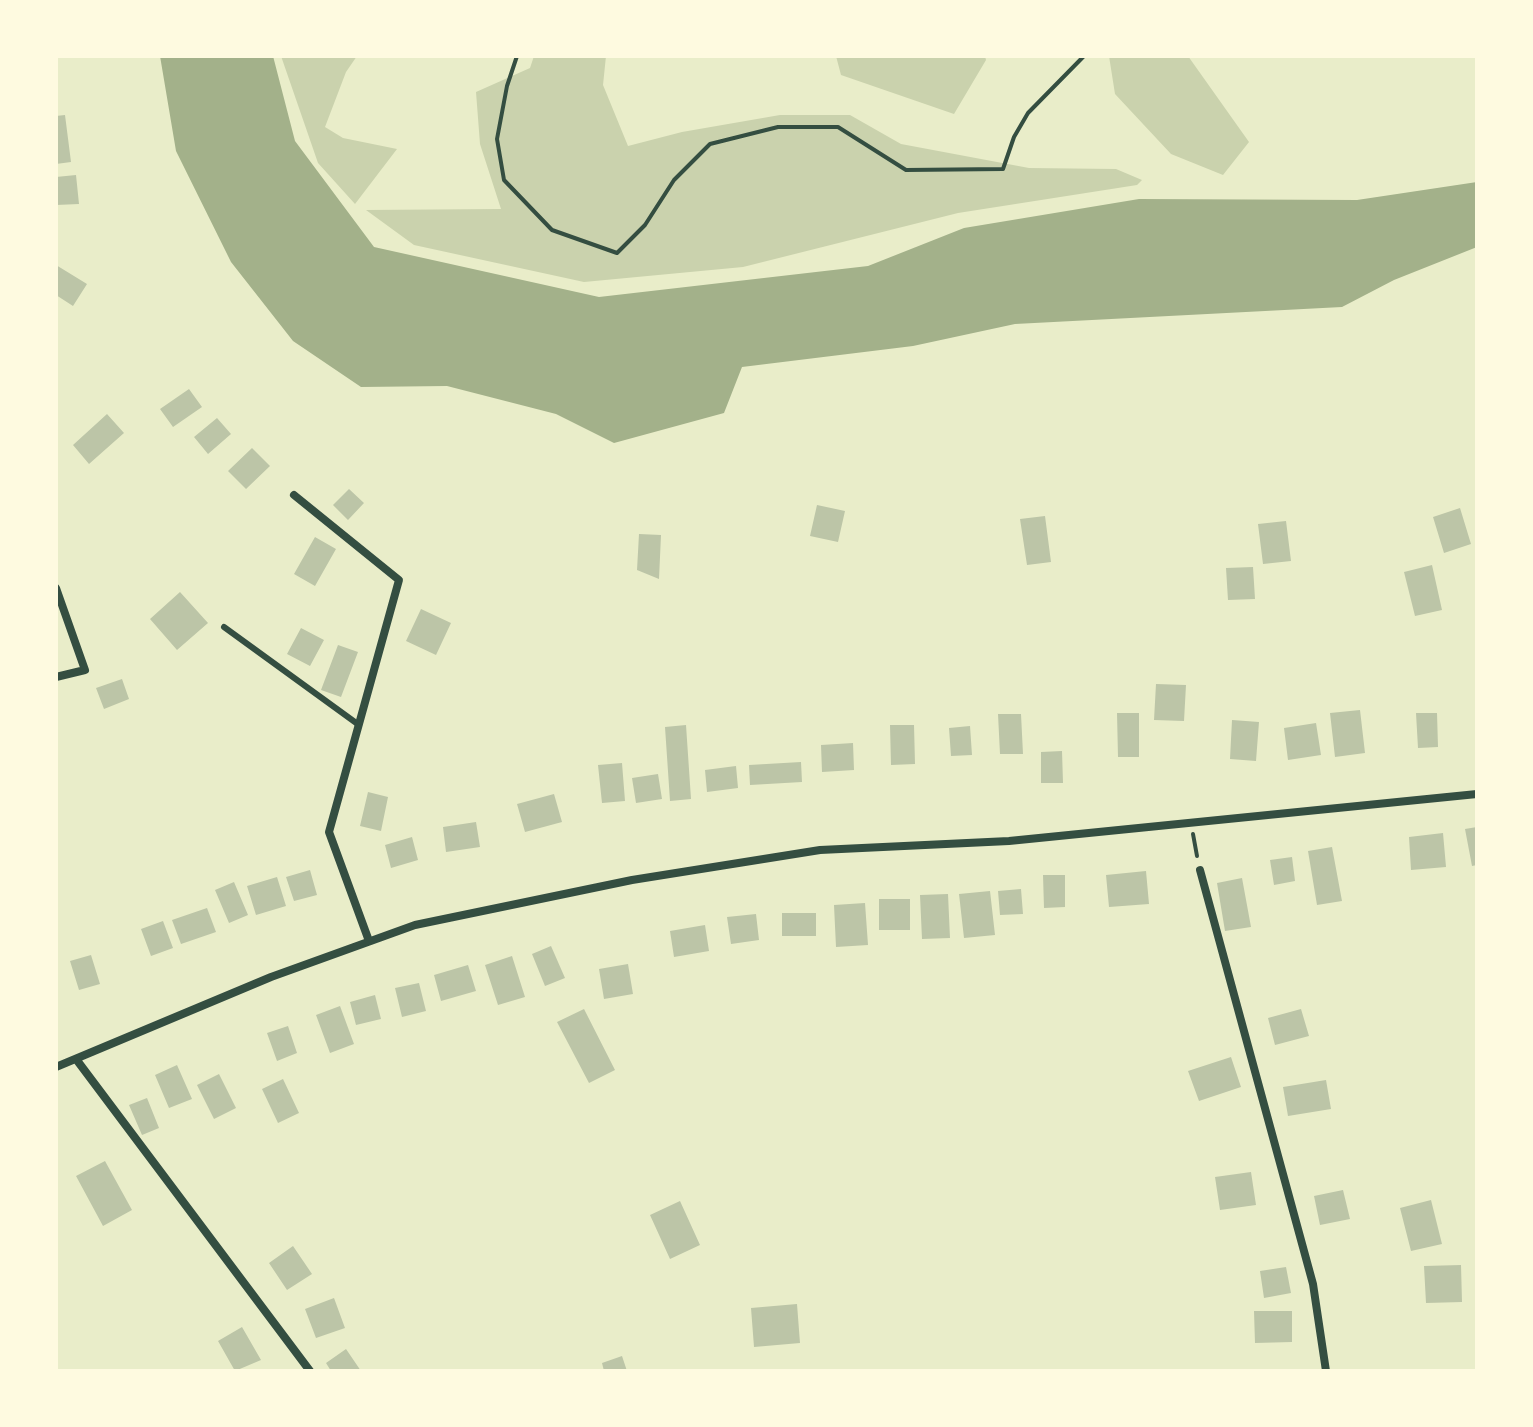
<!DOCTYPE html>
<style>
body{margin:0}
#map{position:relative;width:1533px;height:1427px;overflow:hidden;background:#e9edc9;font-family:"Golos Text",sans-serif}
canvas{display:block}
.frame{position:absolute;inset:0;border:58px solid #fefae0;pointer-events:none}
</style>
<div id="map">
<canvas width="1533" height="1427"></canvas>
<div class="frame"></div>
</div>
<script>
const ctx = document.querySelector('canvas').getContext('2d');
ctx.lineJoin = 'round';
function fillPath(path, color) { ctx.fillStyle = color; ctx.fill(path, 'evenodd'); }
const shape = rows => new Path2D(rows.map(r => 'M' + r).join(''));
function stroke(path, color, width, dash) { ctx.strokeStyle = color; ctx.lineWidth = width; ctx.lineCap = dash ? 'butt' : 'round'; ctx.setLineDash(dash || []); ctx.stroke(path); }
const green = shape([
 [281,56,357,56,346,72,325,127,343,138,397,149,355,204,318,163],
 [534,56,606,56,603,85,628,146,682,132,780,115,850,115,901,144,1029,168,1116,169,1142,180,1137,185,958,213,743,267,584,282,414,245,366,210,501,209,480,144,476,92,530,68],
 [836,56,985,56,986,60,954,114,841,75],
 [1109,56,1188,56,1249,142,1223,175,1171,154,1115,94]
]);
const water = shape([
 [160,56,273,56,295,141,374,247,599,297,868,266,964,228,1139,199,1357,200,1477,182,1477,247,1394,280,1342,307,1015,324,913,346,742,367,724,413,614,443,556,414,447,386,361,387,293,341,231,262,176,151]
]);
const building = shape([
 [65,115,71,162,56,164,56,116],
 [76,175,79,204,56,205,56,177],
 [56,265,87,284,73,306,56,295],
 [189,389,202,407,173,427,160,409],
 [107,414,124,433,89,464,73,445],
 [217,418,231,434,208,454,194,437],
 [252,448,270,466,246,489,228,471],
 [349,489,364,503,348,520,333,505],
 [817,505,845,511,838,542,810,536],
 [1460,508,1471,544,1444,553,1433,517],
 [1045,516,1051,562,1027,565,1020,519],
 [1286,521,1291,561,1263,564,1258,524],
 [639,534,661,535,659,579,637,570],
 [315,537,336,549,315,586,294,574],
 [1432,565,1442,610,1415,616,1404,572],
 [1253,567,1255,599,1228,600,1226,568],
 [180,592,208,623,177,650,150,619],
 [421,609,451,623,436,655,406,641],
 [301,628,324,640,310,666,287,654],
 [338,645,358,652,341,697,321,690],
 [122,679,129,699,104,709,96,688],
 [1156,684,1186,685,1184,721,1154,720],
 [1360,710,1365,753,1335,757,1330,713],
 [1117,713,1139,713,1139,757,1118,757],
 [1416,713,1437,713,1438,747,1418,748],
 [998,714,1021,714,1023,754,1000,754],
 [1232,720,1259,722,1256,761,1230,759],
 [1316,723,1321,755,1288,760,1284,728],
 [686,725,691,799,670,801,665,727],
 [890,725,914,725,915,764,891,765],
 [970,726,972,755,951,756,949,728],
 [853,743,854,770,822,772,821,745],
 [1062,751,1063,783,1041,783,1041,752],
 [801,762,802,782,750,785,749,765],
 [622,763,625,801,602,803,598,765],
 [736,766,738,788,707,792,705,770],
 [658,774,662,799,636,803,632,778],
 [368,792,388,797,381,831,360,826],
 [554,794,562,822,525,832,517,804],
 [476,822,480,847,446,852,443,827],
 [1477,827,1477,865,1472,866,1465,829],
 [1443,833,1446,867,1411,870,1409,837],
 [412,837,418,860,391,868,385,845],
 [1332,847,1342,901,1317,905,1308,851],
 [1292,857,1295,881,1274,885,1270,860],
 [310,870,317,895,294,901,286,877],
 [1146,871,1149,904,1109,907,1106,875],
 [1043,875,1065,875,1065,907,1044,908],
 [277,877,286,906,256,915,247,886],
 [1242,878,1251,927,1225,931,1217,883],
 [234,882,248,915,229,923,215,890],
 [1021,889,1023,914,1000,915,998,891],
 [990,891,995,935,964,938,959,894],
 [948,894,950,938,922,939,920,895],
 [879,899,910,899,910,930,879,930],
 [865,903,868,945,836,947,834,905],
 [207,908,216,932,181,944,172,920],
 [782,913,816,913,816,936,782,936],
 [756,914,759,940,731,944,727,917],
 [163,921,173,948,151,956,141,929],
 [705,925,709,951,674,957,670,931],
 [551,946,565,978,545,986,532,954],
 [91,955,100,984,79,990,70,961],
 [512,956,525,997,498,1005,485,965],
 [628,964,633,994,604,999,599,969],
 [468,965,476,991,441,1001,434,975],
 [419,983,426,1011,402,1017,395,988],
 [375,995,381,1019,356,1025,350,1002],
 [340,1006,354,1044,330,1053,316,1015],
 [584,1009,615,1070,589,1083,557,1022],
 [1301,1009,1309,1036,1275,1045,1268,1018],
 [288,1026,297,1053,277,1061,267,1033],
 [1231,1057,1241,1087,1199,1101,1188,1071],
 [177,1065,192,1099,169,1108,155,1075],
 [219,1074,236,1108,214,1119,197,1085],
 [283,1079,299,1113,278,1123,262,1089],
 [1326,1080,1331,1109,1288,1116,1283,1087],
 [147,1098,159,1128,142,1135,129,1105],
 [105,1161,132,1210,103,1226,76,1176],
 [1251,1172,1256,1205,1220,1210,1215,1177],
 [1343,1190,1350,1219,1320,1225,1314,1196],
 [1431,1200,1442,1244,1411,1251,1400,1208],
 [680,1201,700,1245,670,1259,650,1215],
 [293,1246,312,1274,287,1290,269,1263],
 [1461,1265,1462,1302,1426,1303,1424,1266],
 [1286,1267,1291,1293,1264,1298,1260,1271],
 [334,1298,345,1328,316,1338,305,1309],
 [797,1304,800,1343,754,1347,751,1308],
 [1254,1311,1292,1311,1292,1342,1255,1343],
 [242,1327,261,1360,235,1371,218,1341],
 [346,1349,361,1371,331,1371,326,1363],
 [622,1356,627,1371,604,1371,602,1363]
]);
const path = shape([
 [517,56,507,86,497,139,504,180,552,230,617,253,645,225,674,180,710,144,778,127,838,127,906,170,1003,169,1014,137,1028,113,1084,56],
 [1193,834,1197,856]
]);
const service = shape([
 [224,627,359,725]
]);
const minor = shape([
 [294,495,399,580,329,832,369,941],
 [56,588,85,670,56,677],
 [1200,870,1313,1284,1326,1371],
 [76,1059,310,1371],
 [56,1067,271,977,415,925,632,880,820,850,1009,841,1477,794]
]);
fillPath(green, '#cad2ad');
fillPath(water, '#a3b18a');
fillPath(building, '#bcc5a7');
stroke(path, '#344e41', 4);
stroke(service, '#344e41', 6);
stroke(minor, '#344e41', 8);
</script>
